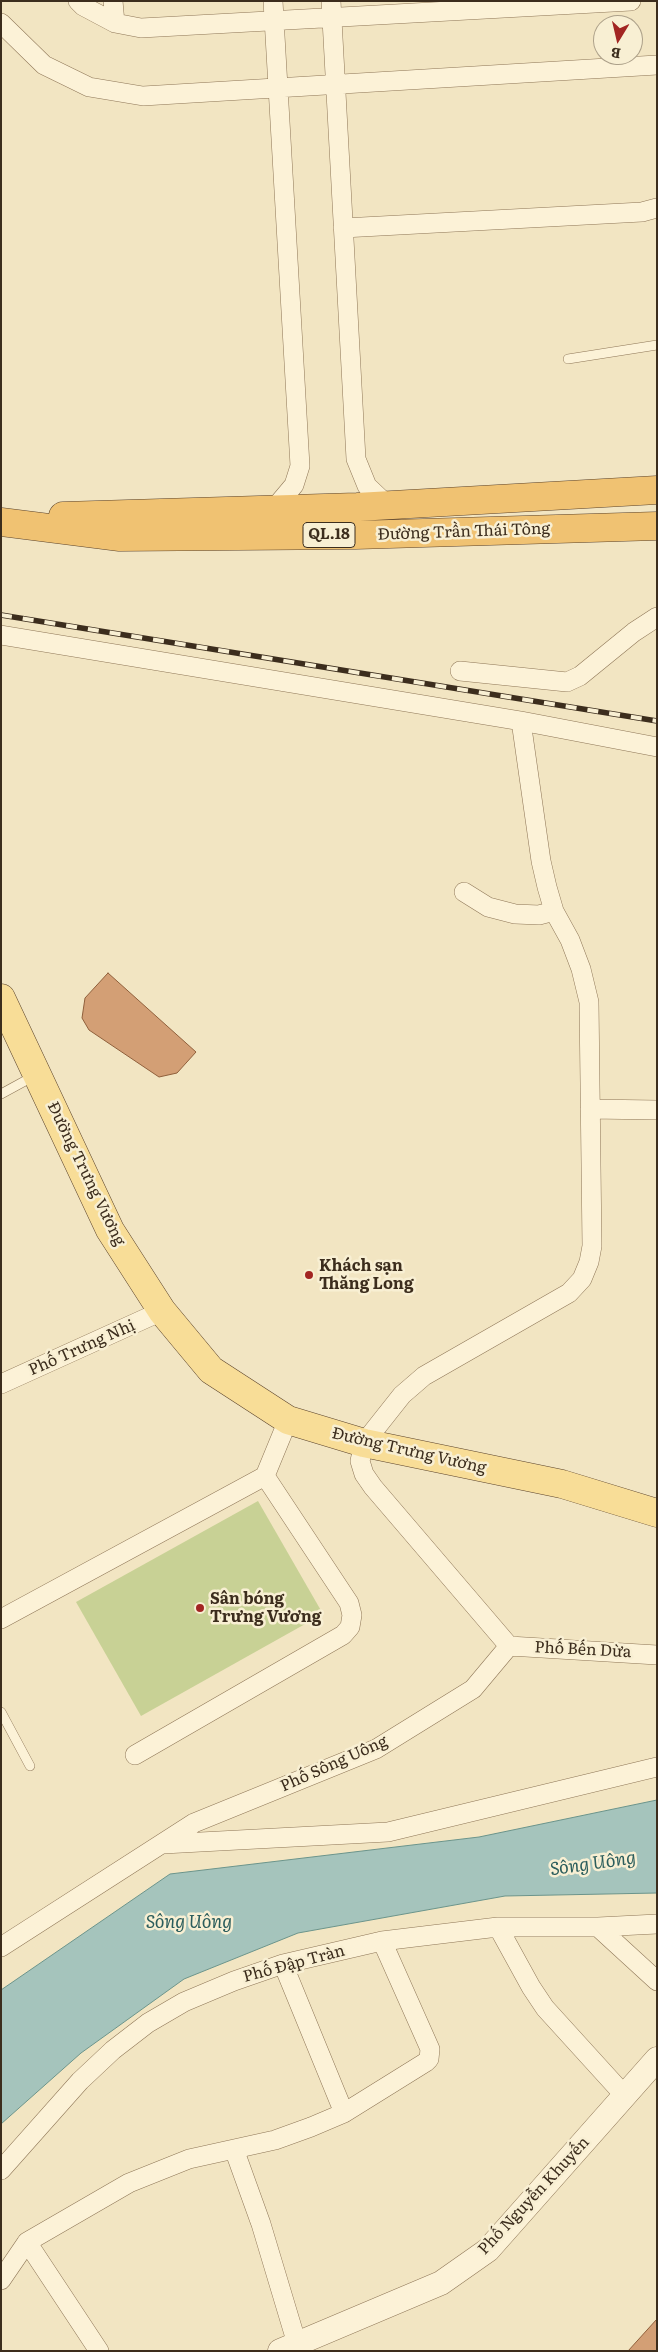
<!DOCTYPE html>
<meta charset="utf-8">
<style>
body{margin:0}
#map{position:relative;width:658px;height:2352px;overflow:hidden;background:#f2e5c2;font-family:Literata,serif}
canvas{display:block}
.frame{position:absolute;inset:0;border:2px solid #3c2d1d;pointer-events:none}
.north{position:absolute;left:593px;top:15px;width:50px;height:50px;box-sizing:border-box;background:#f8efd3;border:1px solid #ada18a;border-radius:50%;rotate:189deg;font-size:14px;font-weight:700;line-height:20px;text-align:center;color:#3c2d1d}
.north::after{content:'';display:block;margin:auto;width:18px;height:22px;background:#a22522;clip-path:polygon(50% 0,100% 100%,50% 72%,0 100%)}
</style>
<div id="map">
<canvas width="658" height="2352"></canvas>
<div class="frame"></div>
<div class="north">B</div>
</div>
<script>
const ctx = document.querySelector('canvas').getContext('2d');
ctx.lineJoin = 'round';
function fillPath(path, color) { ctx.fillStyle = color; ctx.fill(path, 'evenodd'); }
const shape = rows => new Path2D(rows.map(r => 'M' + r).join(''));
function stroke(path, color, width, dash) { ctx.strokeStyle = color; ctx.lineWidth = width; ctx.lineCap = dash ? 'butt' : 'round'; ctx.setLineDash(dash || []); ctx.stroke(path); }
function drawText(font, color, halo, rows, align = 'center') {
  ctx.font = font + ' Literata,serif'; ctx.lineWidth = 5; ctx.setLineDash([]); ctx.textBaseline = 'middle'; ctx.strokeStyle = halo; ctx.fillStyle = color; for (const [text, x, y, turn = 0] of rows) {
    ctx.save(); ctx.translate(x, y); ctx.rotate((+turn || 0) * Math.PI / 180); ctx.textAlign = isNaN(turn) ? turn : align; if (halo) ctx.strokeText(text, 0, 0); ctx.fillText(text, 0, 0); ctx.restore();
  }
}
const green = shape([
 [258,1501,323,1614,141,1716,76,1602]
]);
const water = shape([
 [657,1800,657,1893,505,1896,298,1933,184,1979,81,2053,1,2124,1,1990,170,1874,479,1837,657,1800]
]);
const building = shape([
 [108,973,196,1052,177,1073,159,1077,89,1030,82,1018,85,998,108,973],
 [657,2319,657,2351,628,2351,657,2319]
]);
const service = shape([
 [568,359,657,345],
 [1,1094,34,1076],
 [1,1712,30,1766]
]);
const minor = shape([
 [78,1,83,6,115,23,141,28,631,1],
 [113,1,115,23],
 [273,1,300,466,294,485,273,510],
 [331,1,356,459,367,486,387,505],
 [1,23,44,65,89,87,143,96,657,65],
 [343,228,642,212,657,208],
 [1,635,521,721,657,747],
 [460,671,567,682,580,676,634,632,657,617],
 [464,892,488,907,515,914,539,915,554,911],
 [590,1109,657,1110],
 [1,1384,162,1311],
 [1,1619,265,1476],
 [509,1646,657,1655],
 [135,1755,343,1635,350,1627,352,1615,349,1603,265,1476,288,1420],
 [163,1844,388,1832,657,1767],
 [498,1927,531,1987,545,2008,625,2096],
 [598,1927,657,1981],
 [1,1947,194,1823,376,1749,473,1689,509,1646,373,1487,364,1474,360,1461,364,1443,402,1395,424,1376,569,1293,582,1279,589,1262,592,1246,589,1002,581,969,570,940,554,911,547,887,541,861,521,721],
 [283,1964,344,2113],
 [234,2149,261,2224,297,2344],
 [1,2170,80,2081,113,2050,148,2023,184,2002,234,1981,283,1964,382,1941,498,1927,598,1927,657,1924],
 [27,2242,99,2351],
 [1,2280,27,2242,129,2183,189,2159,275,2140,311,2127,344,2113,426,2062,429,2059,430,2049,382,1941]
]);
const tertiary = shape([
 [280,2351,441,2283,488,2250,657,2059]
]);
const primary = shape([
 [1,998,110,1230,162,1311,211,1370,288,1420,364,1443,562,1484,657,1513]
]);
const trunk = shape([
 [63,516,357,507,657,490],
 [1,522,120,537,356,535,657,526]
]);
const rail = shape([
 [1,615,657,721]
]);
const markers = [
 [309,1275,5,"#a22522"],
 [200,1608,5,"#a22522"]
];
const shields = [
 [329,535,52]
];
const shieldNames = [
 ["QL.18",329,535]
];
const streetNames = [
 ["Đường Trần Thái Tông",464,532,-2],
 ["Đường Trưng Vương",86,1174,64],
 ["Phố Trưng Nhị",82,1348,-24],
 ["Đường Trưng Vương",409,1451,13],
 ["Phố Bến Dừa",583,1650,3],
 ["Phố Sông Uông",334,1764,-24],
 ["Phố Đập Tràn",294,1964,-15],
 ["Phố Nguyễn Khuyến",534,2196,-47]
];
const poiNames = [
 ["Khách sạn",319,1266],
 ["Thăng Long",319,1284],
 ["Sân bóng",210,1599],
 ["Trưng Vương",210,1617]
];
const waterNames = [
 ["Sông Uông",593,1864,-8],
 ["Sông Uông",189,1923]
];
fillPath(green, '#c8d195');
fillPath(water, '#a5c4bc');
stroke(water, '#6b948b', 1);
fillPath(building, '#d39f75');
stroke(building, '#8f5f3b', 1);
stroke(service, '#8e7657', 10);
stroke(minor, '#8e7657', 20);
stroke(tertiary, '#8e7657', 25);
stroke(primary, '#5b432c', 29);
stroke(trunk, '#5b432c', 29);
stroke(service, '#fcf2d7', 9);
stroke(minor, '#fcf2d7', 19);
stroke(tertiary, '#fcf2d7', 24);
stroke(primary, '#f8dd97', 28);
stroke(trunk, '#f0c272', 28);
stroke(rail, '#3c2d1d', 5.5);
stroke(rail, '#f8efd3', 4, [11]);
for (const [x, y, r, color] of markers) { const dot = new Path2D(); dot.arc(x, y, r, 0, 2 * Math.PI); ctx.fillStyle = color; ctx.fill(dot); stroke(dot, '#f8efd3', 2); }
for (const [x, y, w] of shields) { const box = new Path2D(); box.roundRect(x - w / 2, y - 12.5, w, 25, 4); ctx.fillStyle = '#f8efd3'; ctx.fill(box); stroke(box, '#3c2d1d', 1); }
drawText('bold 15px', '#3c2d1d', null, shieldNames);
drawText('16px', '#3c2d1d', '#f8efd3', streetNames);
drawText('bold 16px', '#3c2d1d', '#f8efd3', poiNames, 'left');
drawText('italic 18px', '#2b5d5c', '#f8efd3', waterNames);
</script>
